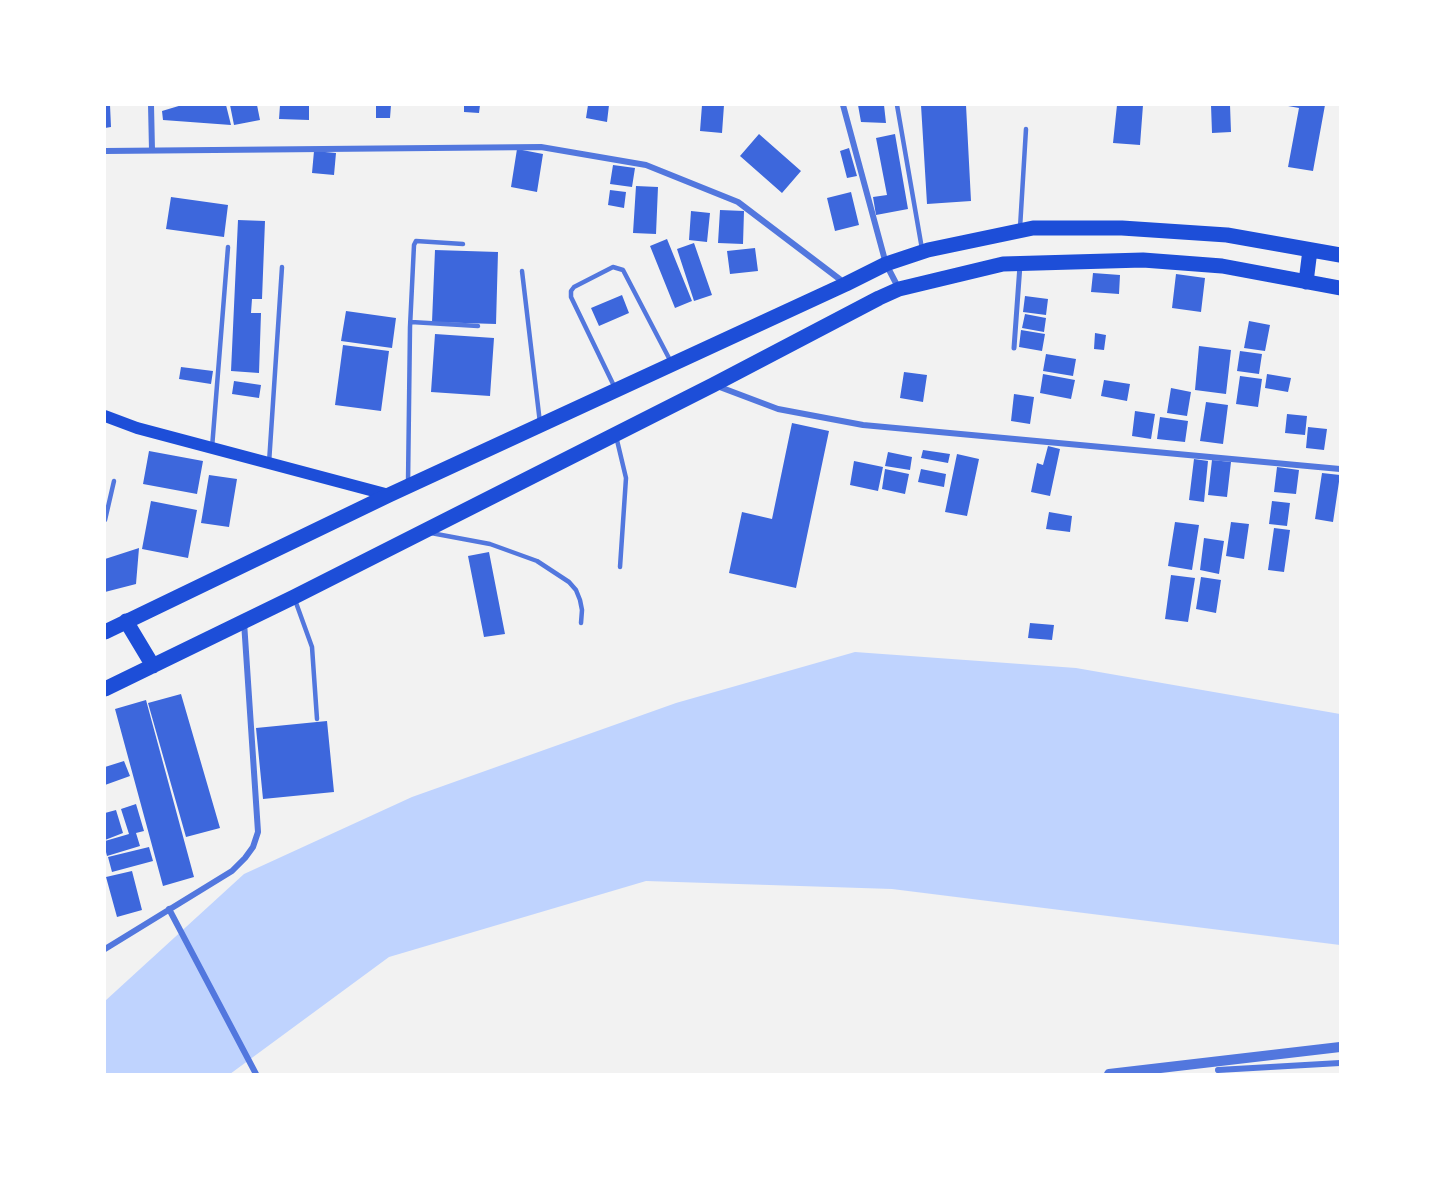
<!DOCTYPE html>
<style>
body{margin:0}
#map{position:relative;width:1445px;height:1179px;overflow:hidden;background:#f2f2f2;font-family:Arial,sans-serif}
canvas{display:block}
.frame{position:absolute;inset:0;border:106px solid #fff;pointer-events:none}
</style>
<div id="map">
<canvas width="1445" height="1179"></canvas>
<div class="frame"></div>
</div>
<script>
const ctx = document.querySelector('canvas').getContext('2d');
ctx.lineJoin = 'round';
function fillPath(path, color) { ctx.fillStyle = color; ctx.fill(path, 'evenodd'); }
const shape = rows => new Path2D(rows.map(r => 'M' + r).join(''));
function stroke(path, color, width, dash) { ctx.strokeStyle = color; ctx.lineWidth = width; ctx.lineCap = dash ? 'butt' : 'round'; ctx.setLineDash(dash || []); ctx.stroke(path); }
const water = shape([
 [855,652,1076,668,1340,714,1340,945,892,889,646,881,389,957,230,1074,105,1074,105,1001,244,874,412,797,676,703]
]);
const building = shape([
 [105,105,110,105,111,127,105,128],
 [182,105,226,105,231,125,163,120,162,111],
 [230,105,257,105,260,120,234,125],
 [280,105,309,105,309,120,279,119],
 [376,105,391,105,390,118,376,118],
 [464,105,480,105,479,113,464,112],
 [588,105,609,105,607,122,586,118],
 [702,105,724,105,722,133,700,131],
 [858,105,884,105,886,123,861,122],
 [921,105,966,105,971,201,927,204],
 [1117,105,1143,105,1140,145,1113,143],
 [1211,105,1230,105,1231,132,1212,133],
 [1288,105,1325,105,1313,171,1288,167,1299,108,1288,106],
 [759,134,801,171,782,193,740,156],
 [895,134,908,209,876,215,873,197,887,195,876,138],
 [849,148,857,176,847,178,840,151],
 [517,149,543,154,537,192,511,187],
 [314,151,336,153,334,175,312,173],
 [613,165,635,168,632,187,610,184],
 [636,186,658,187,656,234,633,233],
 [610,190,626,192,624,208,608,205],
 [851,192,859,225,835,231,827,198],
 [171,197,228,205,224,237,166,229],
 [720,210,744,211,743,244,718,243],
 [691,211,710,213,707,242,689,240],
 [238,220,265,221,262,299,252,299,251,313,261,313,259,373,231,371],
 [667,239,692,301,675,308,650,246],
 [694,243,712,295,694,301,677,249],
 [755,248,758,271,730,274,727,251],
 [435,250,498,252,496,324,432,322],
 [1093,273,1120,275,1119,294,1091,292],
 [1176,274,1205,278,1201,312,1172,308],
 [622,295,629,313,599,326,591,308],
 [1025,296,1048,299,1046,315,1023,312],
 [346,311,396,318,392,348,341,341],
 [1025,314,1046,318,1044,332,1022,328],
 [1249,321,1270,325,1265,351,1244,348],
 [1021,330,1045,334,1042,351,1019,347],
 [1095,333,1106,335,1104,350,1094,349],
 [435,334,494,338,490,396,431,392],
 [343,345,389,351,381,411,335,405],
 [1199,346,1231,350,1226,394,1195,390],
 [1240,351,1262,354,1259,374,1237,371],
 [1046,354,1076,359,1073,376,1043,371],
 [181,367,213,371,211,384,179,379],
 [904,372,927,375,923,402,900,398],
 [1043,374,1075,380,1071,399,1040,393],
 [1267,374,1291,378,1288,392,1265,388],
 [1240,376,1262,379,1258,407,1236,404],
 [1104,380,1130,384,1127,401,1101,396],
 [234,381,261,385,259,398,232,394],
 [1171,388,1191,392,1187,416,1167,413],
 [1014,394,1034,397,1030,424,1011,421],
 [1206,402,1228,405,1223,444,1200,441],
 [1135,411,1155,414,1151,439,1132,436],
 [1287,414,1307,416,1305,435,1285,433],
 [1160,417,1188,421,1185,442,1157,439],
 [792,423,829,431,796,588,729,573,742,512,772,519],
 [1308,427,1327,429,1324,450,1306,448],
 [1048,446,1060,449,1050,496,1031,492,1037,463,1043,465],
 [923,450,950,454,948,463,921,458],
 [149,451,203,461,197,494,143,484],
 [888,452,912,457,910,470,885,466],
 [957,454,979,459,967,516,945,512],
 [1194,459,1208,461,1204,502,1189,500],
 [1212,460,1231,462,1227,497,1208,495],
 [854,461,883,467,878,491,850,485],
 [1277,467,1299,470,1296,494,1274,492],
 [885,469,909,474,905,494,882,489],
 [921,469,946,474,944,487,918,482],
 [1322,473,1340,475,1333,522,1315,519],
 [209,475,237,479,229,527,201,523],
 [151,501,197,510,188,558,142,549],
 [1272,501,1290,503,1287,526,1269,524],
 [1049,512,1072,516,1070,532,1046,529],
 [1175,522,1199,525,1192,570,1168,566],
 [1231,522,1249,524,1244,559,1226,556],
 [1274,528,1290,530,1284,572,1268,570],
 [1204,538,1224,541,1219,574,1200,570],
 [139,548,136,584,105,592,105,559],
 [489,552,505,634,484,637,468,556],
 [1171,575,1195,578,1188,622,1165,619],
 [1201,577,1221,580,1216,613,1196,609],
 [1030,623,1054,625,1052,640,1028,638],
 [181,694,220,828,186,837,148,703],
 [146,700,194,877,163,886,115,709],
 [327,721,334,792,263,799,256,728],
 [124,761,130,776,105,785,105,767],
 [136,804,144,831,136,833,140,846,107,856,105,848,105,841,129,834,121,809],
 [116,810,123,833,105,840,105,813],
 [149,847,153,861,112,872,108,857],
 [132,871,142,910,117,917,106,877]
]);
const service = shape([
 [897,105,922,249],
 [1020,228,1026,129],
 [522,271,540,423],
 [411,322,478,326],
 [615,388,571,297,571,291,574,287,613,267,623,270,671,362],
 [616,436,626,478,620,567],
 [212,448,228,247],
 [269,463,282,267],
 [408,484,410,327,414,245,416,241,463,244],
 [105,520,114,481],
 [431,533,490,544,537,561,569,582,576,590,580,600,582,610,581,623],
 [295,600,312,647,317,719]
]);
const pedestrian = shape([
 [1014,348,1020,265]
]);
const minor = shape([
 [151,105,152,150],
 [843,105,886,264,899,289],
 [105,151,541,147,646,165,738,202,846,284],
 [717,386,778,409,863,425,1340,469],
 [169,909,256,1074],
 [105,949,232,871,245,858,253,847,258,832,244,622],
 [1218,1070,1340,1063]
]);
const tertiary = shape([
 [1109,1074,1340,1047]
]);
const secondary = shape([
 [105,416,137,428,389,495]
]);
const primary = shape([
 [1306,282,1310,250],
 [126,621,153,666],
 [105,632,389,495,846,284,886,264,928,250,1033,228,1122,228,1227,235,1340,255],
 [105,689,294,597,713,385,879,298,899,289,1003,264,1143,260,1222,266,1340,288]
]);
fillPath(water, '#bfd3fe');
fillPath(building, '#3d67dc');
stroke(service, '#5277de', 4.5);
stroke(pedestrian, '#5277de', 5);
stroke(minor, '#5277de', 6);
stroke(tertiary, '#5277de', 10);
stroke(secondary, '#1d4ed8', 12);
stroke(primary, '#1d4ed8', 15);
</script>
